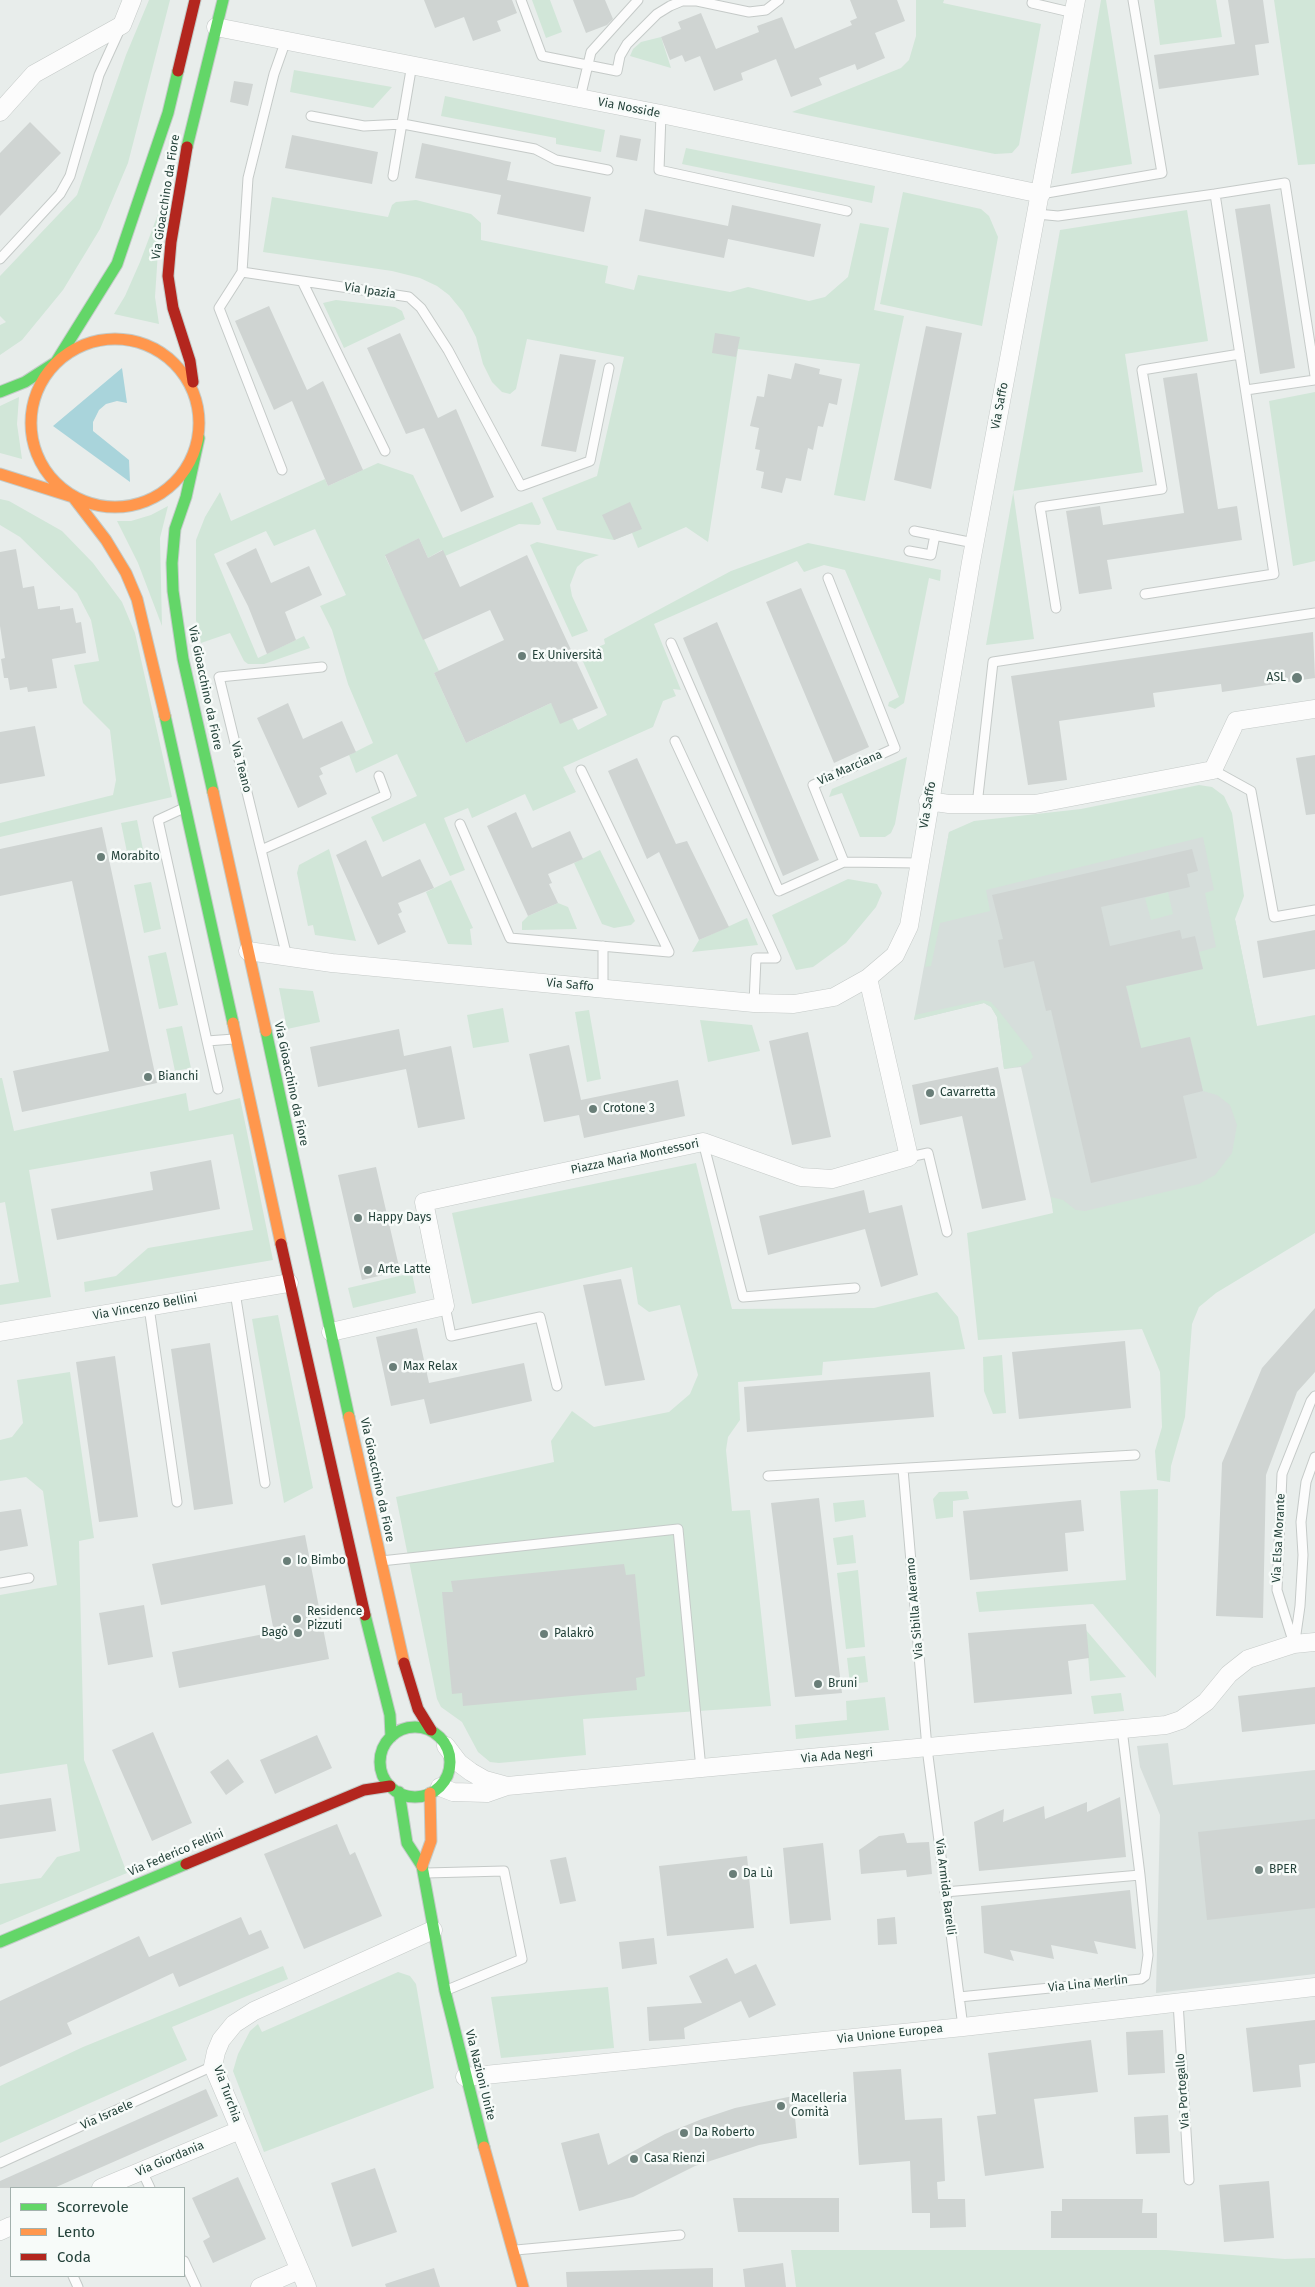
<!DOCTYPE html>
<meta charset="utf-8">
<style>
body{margin:0}
#map{position:relative;width:1315px;height:2287px;overflow:hidden;background:#e8edeb;font-family:"Fira Sans",sans-serif}
canvas{display:block}
.legend{position:absolute;left:10px;top:2187px;width:175px;height:90px;box-sizing:border-box;background:#f7fbf9;border:1px solid #a3b1ad;margin:0;padding:6px 9px;list-style:none;font-size:15px;color:#24423a}
.legend li{display:flex;align-items:center;gap:10px;height:25px}
.legend b{width:25px;border:1px solid #a3b1ad}
</style>
<div id="map">
<canvas width="1315" height="2287"></canvas>
<ul class="legend">
<li><b style="height:6px;background:#63d668"></b>Scorrevole</li>
<li><b style="height:6px;background:#ff974d"></b>Lento</li>
<li><b style="height:6px;background:#b3261e"></b>Coda</li>
</ul>
</div>
<script>
const ctx = document.querySelector('canvas').getContext('2d');
ctx.lineJoin = 'round';
function fillPath(path, color) { ctx.fillStyle = color; ctx.fill(path, 'evenodd'); }
const shape = rows => new Path2D(rows.map(r => 'M' + r).join(''));
function stroke(path, color, width, dash) { ctx.strokeStyle = color; ctx.lineWidth = width; ctx.lineCap = dash ? 'butt' : 'round'; ctx.setLineDash(dash || []); ctx.stroke(path); }
function drawText(font, color, halo, rows, align = 'center') {
  ctx.font = font + ' "Fira Sans",sans-serif'; ctx.lineWidth = 5; ctx.setLineDash([]); ctx.textBaseline = 'middle'; ctx.strokeStyle = halo; ctx.fillStyle = color; for (const [text, x, y, turn = 0] of rows) {
    ctx.save(); ctx.translate(x, y); ctx.rotate((+turn || 0) * Math.PI / 180); ctx.textAlign = isNaN(turn) ? turn : align; if (halo) ctx.strokeText(text, 0, 0); ctx.fillText(text, 0, 0); ctx.restore();
  }
}
const built = shape([
 [1210,797,1297,1223,1054,1213,1021,1067,1004,1069,997,1017,991,1007,984,1003,914,1020,949,832],
 [1168,1743,1173,1785,1315,1770,1315,1974,1156,1993,1160,1815,1140,1767,1137,1746]
]);
const green = shape([
 [149,0,170,0,128,163,100,229,63,290,22,340,0,355,0,325,6,322,0,316,0,276,77,195,126,55],
 [532,0,550,0,562,32,546,38],
 [916,0,944,0,943,3,1041,24,1019,145,1012,153,995,154,792,112,901,68,909,60,916,36],
 [1101,0,1106,0,1132,164,1071,174],
 [1154,0,1216,0,1222,37,1160,45],
 [1274,0,1315,0,1315,164,1298,165],
 [661,37,671,68,630,56,633,49,641,42],
 [294,70,392,87,373,108,290,92],
 [445,96,605,130,601,152,556,144,556,138,441,116],
 [686,148,875,186,872,203,682,164],
 [903,192,981,209,989,216,998,237,982,326,880,304],
 [272,197,388,217,392,205,396,202,416,200,471,214,481,223,481,240,608,266,605,283,634,290,638,275,730,292,748,287,809,301,825,297,848,277,860,223,889,228,874,310,904,316,865,501,834,495,860,364,738,349,708,542,686,527,638,548,632,533,614,540,557,530,542,498,597,476,624,357,527,339,516,389,510,394,502,392,492,382,483,364,476,337,463,312,449,295,437,286,420,278,392,271,263,252],
 [161,206,155,297,159,324,114,314,125,296,140,262],
 [1187,210,1208,341,1125,354,1143,472,1013,491,1034,639,986,645,1060,230],
 [336,300,395,307,402,311,405,319,344,348,323,303],
 [1315,392,1315,561,1293,566,1269,401],
 [19,397,17,424,22,459,0,453,0,406],
 [378,463,413,475,443,538,532,502,540,519,541,523,539,525,519,524,445,556,442,550,428,558,419,538,385,556,439,671,434,673,466,743,551,703,572,718,578,730,607,715,580,655,605,644,604,639,731,571,808,543,941,570,940,581,929,578,904,703,895,709,888,706,889,702,899,697,845,570,824,565,804,572,797,561,654,624,681,690,673,689,676,696,663,701,653,727,563,767,576,792,533,811,525,794,472,818,468,808,444,818,465,870,450,876,425,823,383,842,371,817,417,796,397,754,356,773,349,755,373,743,348,684,332,630,320,606,346,595,315,529,274,546,266,531,214,554,258,658,304,636,310,648,264,664,248,664,244,661,230,633,201,643,196,620,196,540,205,517,220,492,231,521,325,479,328,486],
 [0,499,9,501,62,531,93,563,122,602,135,633,172,797,0,837,0,823,113,795,116,780,110,730,83,703,74,665,99,661,91,620,77,593,20,537,0,525],
 [168,506,160,538,162,626,138,563,117,521,131,521,151,515],
 [537,542,599,555,585,560,577,567,570,585,572,596,588,631,572,637,530,545],
 [907,757,895,824,891,833,885,837,860,837,842,793,829,797,832,789],
 [1199,785,1212,787,1224,796,1232,813,1244,896,1235,919,1257,1026,1315,1015,1315,1233,1216,1293,1199,1307,1192,1324,1185,1417,1171,1466,1170,1482,1157,1480,1155,1451,1162,1427,1160,1372,1142,1329,978,1340,967,1233,1053,1213,1051,1197,1063,1200,1076,1210,1085,1211,1199,1184,1215,1175,1232,1153,1237,1125,1230,1105,1217,1095,1203,1091,1190,1037,1149,1047,1143,1056,1127,988,1122,987,1203,969,1199,952,1216,947,1205,893,1214,890,1203,837,986,890,990,911,940,923,931,966,925,967,949,832,974,821,1081,809],
 [137,820,145,859,129,862,121,823],
 [329,849,356,941,315,935,313,925,308,926,297,873,299,865],
 [600,850,635,921,631,925,614,928,602,924,574,863],
 [848,879,877,884,882,893,876,907,846,943,813,967,796,970,772,915],
 [451,880,473,928,470,929,472,945,448,944,426,892],
 [151,882,161,929,144,933,134,885],
 [1168,892,1173,914,1151,920,1145,898],
 [558,903,568,907,577,929,522,930,522,922,528,916],
 [747,918,758,945,692,952,699,940],
 [166,952,178,1005,159,1009,148,956],
 [279,988,313,991,320,1022,287,1029],
 [983,1000,991,1002,999,1011,1031,1052,1033,1057,1029,1062,1021,1066,1004,1069,997,1017,991,1007,984,1003,914,1020,915,1015],
 [503,1008,509,1042,473,1048,467,1015],
 [589,1010,601,1079,587,1082,575,1012],
 [700,1020,752,1025,760,1051,708,1062],
 [182,1026,191,1068,175,1071,166,1029],
 [0,1078,2,1078,14,1131,186,1093,189,1111,240,1098,273,1260,85,1292,84,1282,116,1276,148,1248,253,1230,233,1134,29,1170,51,1297,0,1305,0,1285,19,1282,5,1202,0,1203],
 [696,1163,732,1309,874,1308,937,1292,958,1317,965,1349,823,1362,822,1375,738,1382,740,1420,728,1437,726,1450,732,1511,750,1510,771,1706,583,1719,586,1755,499,1763,490,1762,478,1752,462,1722,441,1707,437,1699,396,1497,554,1462,551,1441,572,1411,594,1427,669,1412,690,1394,698,1375,680,1305,649,1312,638,1304,632,1267,472,1304,452,1213],
 [412,1273,416,1293,353,1308,348,1288],
 [278,1315,313,1488,284,1503,252,1319],
 [1002,1355,1006,1413,993,1414,984,1391,983,1357],
 [70,1372,94,1538,79,1541,84,1760,127,1873,0,1925,0,1884,41,1878,57,1857,80,1851,67,1764,0,1774,0,1595,57,1585,43,1491,26,1477,0,1481,0,1440,12,1437,23,1423,17,1380],
 [1158,1489,1156,1678,1093,1604,979,1612,976,1592,1126,1580,1120,1491],
 [967,1491,969,1499,953,1501,953,1517,936,1519,933,1499,939,1492],
 [864,1500,866,1517,835,1522,833,1503],
 [853,1535,856,1563,837,1565,833,1538],
 [858,1570,865,1647,846,1649,837,1573],
 [1086,1630,1126,1677,1090,1681],
 [865,1656,868,1682,850,1684,847,1658],
 [1121,1693,1124,1711,1094,1714,1091,1696],
 [885,1697,889,1730,796,1739,795,1725,847,1720,846,1701],
 [283,1966,288,1979,172,2027,187,2060,0,2143,0,2086,83,2047],
 [398,1972,410,1976,416,1984,434,2088,264,2152,233,2071,238,2054,250,2031,258,2024,262,2032],
 [608,1987,614,2048,501,2058,491,1997],
 [791,2250,1166,2250,1285,2259,1315,2258,1315,2287,796,2287]
]);
const water = shape([
 [122,368,127,403,117,401,106,404,99,410,93,422,93,431,129,460,130,482,53,426]
]);
const building = shape([
 [424,0,512,0,517,13,497,21,501,31,473,41,464,17,435,28],
 [573,0,605,0,613,19,607,25,586,33],
 [850,0,897,0,905,21,875,33,885,58,857,70,855,64,819,78,822,85,791,97,776,59,741,73,743,80,714,91,700,56,685,62,682,55,670,60,661,37,681,29,678,22,701,13,716,49,759,32,757,26,782,17,795,49,852,25,850,21,857,18],
 [1228,0,1263,0,1269,43,1255,45,1259,75,1159,89,1154,55,1235,44],
 [234,81,253,84,248,106,230,102],
 [30,122,61,153,0,216,0,153],
 [292,135,378,152,372,184,285,168],
 [620,135,641,139,637,161,616,157],
 [422,143,511,162,507,180,591,197,584,232,497,214,501,195,415,178],
 [1270,204,1295,368,1260,374,1235,209],
 [732,205,821,224,814,257,728,239,724,258,639,241,645,209,728,226],
 [269,306,307,390,323,381,363,470,328,486,292,401,274,410,235,321],
 [926,326,962,333,931,489,894,480],
 [400,333,438,418,456,409,494,497,461,512,424,428,406,434,367,348],
 [715,333,740,337,736,357,712,353],
 [560,354,596,360,576,452,541,446],
 [795,363,820,369,819,374,842,379,837,405,829,403,823,427,818,426,813,450,808,448,801,481,786,478,782,493,761,488,764,472,756,470,760,450,755,449,759,428,750,426,757,396,764,397,768,374,791,379],
 [1197,373,1218,509,1237,506,1242,540,1107,560,1112,589,1079,594,1066,511,1100,506,1103,525,1184,513,1163,378],
 [630,502,642,529,614,540,602,515],
 [419,538,428,558,443,550,460,587,527,555,598,708,560,724,551,703,466,743,434,673,504,640,490,610,423,640,385,555],
 [256,548,271,583,309,566,322,595,285,612,296,640,267,654,248,606,226,563],
 [16,549,23,588,34,586,38,609,60,606,60,610,73,608,76,623,81,622,86,653,52,659,57,688,28,692,27,687,10,690,8,678,4,678,1,659,5,658,0,626,0,552],
 [801,588,869,747,834,763,766,602],
 [717,622,819,860,783,876,683,638],
 [1313,632,1315,678,1222,692,1221,684,1153,693,1155,707,1059,721,1067,780,1028,785,1011,676],
 [288,703,303,739,342,721,356,752,320,768,323,774,319,776,327,794,298,808,257,718],
 [35,726,45,776,0,784,0,732],
 [1315,755,1315,814,1306,815,1296,758],
 [637,758,676,844,687,841,729,927,699,940,659,852,647,859,608,771],
 [516,812,532,848,570,831,583,859,548,874,552,883,549,884,558,903,528,916,487,826],
 [102,827,157,1083,22,1112,13,1071,109,1051,72,881,0,896,0,849],
 [366,840,382,877,420,859,434,888,398,903,402,912,398,914,406,932,378,945,336,855],
 [1192,849,1198,871,1187,874,1190,887,1101,907,1110,946,1180,930,1182,939,1195,936,1203,969,1126,986,1141,1048,1190,1037,1203,1091,1183,1096,1197,1158,1091,1183,1051,1010,1046,1011,1034,961,1004,968,998,940,1003,939,992,895],
 [1315,930,1315,969,1263,978,1257,941],
 [399,1029,404,1056,451,1046,465,1119,418,1128,406,1069,318,1087,310,1047],
 [808,1032,831,1137,792,1145,769,1041],
 [569,1045,581,1100,678,1080,685,1116,584,1138,579,1115,544,1122,529,1054],
 [998,1067,1026,1200,982,1209,962,1116,920,1125,912,1085],
 [211,1160,220,1209,57,1240,51,1209,153,1190,150,1172],
 [376,1167,400,1271,362,1280,338,1175],
 [864,1190,869,1213,902,1205,918,1275,881,1287,865,1229,768,1255,759,1216],
 [621,1279,645,1380,605,1386,583,1285],
 [1315,1308,1315,1372,1297,1392,1266,1475,1263,1618,1216,1616,1222,1463,1262,1368],
 [417,1328,429,1383,524,1363,532,1401,430,1424,424,1399,391,1406,376,1337],
 [1125,1341,1131,1408,1019,1419,1012,1352],
 [210,1343,233,1504,194,1510,171,1349],
 [115,1356,138,1517,99,1522,76,1362],
 [930,1372,934,1417,747,1432,744,1387],
 [819,1498,842,1693,795,1697,771,1503],
 [1081,1500,1084,1531,1065,1533,1068,1571,970,1580,963,1511],
 [21,1509,28,1546,0,1551,0,1512],
 [305,1535,329,1659,179,1688,172,1652,274,1632,265,1585,161,1605,152,1564],
 [624,1564,626,1575,635,1574,645,1676,636,1678,637,1690,463,1706,462,1693,452,1694,442,1592,453,1592,451,1581],
 [144,1605,153,1657,108,1665,99,1613],
 [1086,1624,1089,1658,1068,1661,1072,1694,974,1703,968,1633],
 [1315,1687,1315,1724,1242,1732,1238,1696],
 [153,1732,192,1823,152,1841,112,1750],
 [317,1735,332,1768,275,1794,260,1760],
 [228,1759,244,1782,226,1795,210,1772],
 [1120,1797,1126,1857,979,1871,974,1822,1004,1809,1003,1822,1044,1806,1045,1819,1087,1802,1087,1812],
 [51,1798,56,1831,0,1839,0,1805],
 [1315,1819,1315,1908,1207,1920,1198,1832],
 [337,1824,350,1855,355,1852,382,1916,304,1949,264,1854],
 [904,1833,907,1843,929,1842,932,1874,907,1877,906,1870,861,1874,859,1850,879,1836],
 [823,1843,831,1920,790,1924,783,1848],
 [747,1856,754,1928,667,1936,659,1866],
 [566,1857,576,1901,560,1904,550,1860],
 [1130,1890,1136,1949,1094,1941,1098,1954,1051,1945,1054,1959,1010,1950,1014,1961,984,1953,981,1906],
 [241,1917,249,1935,261,1930,269,1948,179,1987,173,1973,67,2023,72,2034,0,2067,0,2001,139,1936,149,1957],
 [895,1917,897,1944,878,1945,877,1919],
 [654,1938,657,1964,622,1969,619,1942],
 [727,1958,735,1974,756,1964,776,2005,749,2018,741,2001,684,2028,685,2039,649,2041,647,2007,702,2003,689,1976],
 [1315,2020,1315,2063,1299,2065,1301,2087,1253,2092,1246,2028],
 [1163,2030,1165,2073,1128,2075,1126,2032],
 [1091,2040,1098,2092,1034,2099,1044,2168,985,2176,977,2116,996,2114,988,2053],
 [901,2069,905,2120,942,2118,945,2181,937,2182,938,2199,965,2199,966,2227,930,2228,930,2213,912,2213,910,2161,859,2165,853,2072],
 [206,2089,218,2116,54,2188,0,2188,0,2181],
 [793,2096,797,2138,759,2145,695,2166,633,2197,579,2211,561,2143,599,2133,608,2165,665,2134,702,2119,735,2108],
 [1168,2115,1170,2153,1136,2154,1134,2117],
 [375,2168,397,2232,352,2247,331,2183],
 [238,2177,266,2239,213,2263,203,2241,210,2237,192,2198],
 [1269,2181,1274,2238,1224,2242,1219,2185],
 [733,2198,839,2198,839,2232,738,2232],
 [1062,2199,1143,2199,1142,2213,1157,2213,1157,2238,1051,2238,1051,2211,1062,2211],
 [783,2263,786,2287,745,2287,743,2269],
 [434,2268,440,2287,386,2287,385,2284],
 [713,2268,713,2287,567,2287,566,2272]
]);
const lane = shape([
 [521,0,542,56,617,71,620,56,627,44,657,14,670,6,682,1,697,1,749,12,766,10,779,0],
 [1033,0,1032,3,1074,13],
 [580,98,591,52,638,0],
 [661,114,659,170,847,211],
 [311,116,364,126,403,124,535,149,556,160,608,170],
 [393,176,412,64],
 [1041,194,1162,173,1133,0],
 [1215,194,1285,183,1315,376],
 [1037,214,1058,216,1215,194,1274,574,1145,594],
 [0,259,60,194,70,176,99,75,120,29],
 [242,272,409,297,421,308,448,350,521,486,590,461,609,368],
 [302,281,385,451],
 [1246,390,1315,380],
 [282,470,219,308,242,272,248,178,274,74,286,40],
 [914,531,974,543],
 [909,551,931,555,935,535],
 [828,578,895,748,813,785,844,862,918,863],
 [1056,608,1040,507,1162,489,1142,370,1240,354],
 [671,643,779,891,844,862],
 [675,741,776,958,756,958,754,1003],
 [1213,770,1251,791,1274,917,1315,910],
 [977,805,993,662,1315,613],
 [184,808,158,820,207,1041,234,1039],
 [460,824,510,938,669,952,581,770],
 [261,850,386,795,379,776],
 [603,946,603,988],
 [287,957,219,677,322,667],
 [207,1041,218,1089],
 [703,1142,743,1297,855,1288],
 [909,1157,928,1153,947,1232],
 [235,1292,265,1483],
 [445,1306,451,1336,540,1317,557,1386],
 [149,1307,177,1502],
 [903,1469,927,1748,963,2027],
 [768,1476,1135,1455],
 [381,1561,678,1529,701,1769],
 [0,1583,29,1578],
 [1295,1641,1300,1606,1303,1555,1301,1522,1306,1482,1315,1457],
 [1294,1644,1277,1590,1282,1474,1311,1401,1315,1396],
 [426,1873,504,1871,522,1959,447,1990],
 [945,1892,1140,1875],
 [959,1997,1141,1979,1145,1976,1148,1955,1140,1875,1122,1729],
 [1178,2002,1189,2180],
 [0,2163,213,2066],
 [142,2171,150,2188],
 [516,2250,680,2235],
 [184,2261,196,2287],
 [73,2276,78,2287]
]);
const street = shape([
 [216,27,661,114,1041,194],
 [0,112,34,74,122,25,132,0],
 [928,801,949,804,1035,804,1213,770,1236,721,1315,709],
 [248,951,332,963,754,1003,794,1004,834,997,868,978,895,955,909,926,971,562,1076,0],
 [0,1332,289,1283],
 [331,1332,445,1306,424,1202,703,1142,801,1177,832,1179,909,1157,868,978],
 [446,1746,459,1763,471,1772,485,1780,507,1786],
 [440,1787,453,1792,487,1793,507,1786,1166,1725,1181,1720,1206,1702,1229,1674,1248,1659,1294,1644,1315,1642],
 [465,2077,963,2027,1315,1987],
 [101,2188,240,2130],
 [0,2231,11,2226],
 [260,2287,299,2270],
 [307,2287,213,2066,216,2052,221,2040,234,2024,254,2011,433,1930]
]);
const fast = shape([
 [187,147,223,0],
 [0,392,25,382,56,362,117,264,168,113,178,71],
 [199,438,186,497,175,529,172,563,173,591,183,659,213,792],
 [165,716,233,1023],
 [266,1031,349,1417],
 [365,1615,390,1715,391,1737],
 '380 1762a35 35 0 1 1 70 0a35 35 0 1 1-70 0Z',
 [399,1792,407,1843,422,1866,445,1991,484,2147],
 [0,1942,186,1864]
]);
const slow = shape([
 '31 423a84 84 0 1 1 168 0a84 84 0 1 1-168 0Z',
 [0,474,73,497,106,540,126,573,137,599,165,716],
 [213,792,266,1031],
 [233,1023,281,1244],
 [349,1417,404,1663],
 [422,1866,431,1841,430,1793],
 [484,2147,523,2287]
]);
const jam = shape([
 [178,71,195,0],
 [187,147,171,242,168,276,173,308,190,361,193,382],
 [281,1244,365,1615],
 [404,1663,418,1709,431,1730],
 [186,1864,364,1790,390,1786]
]);
const markers = [
 [522,656,5,"#697e78"],
 [1297,678,6,"#697e78"],
 [101,857,5,"#697e78"],
 [148,1077,5,"#697e78"],
 [930,1093,5,"#697e78"],
 [593,1109,5,"#697e78"],
 [358,1218,5,"#697e78"],
 [368,1270,5,"#697e78"],
 [393,1367,5,"#697e78"],
 [287,1561,5,"#697e78"],
 [297,1619,5,"#697e78"],
 [298,1633,5,"#697e78"],
 [544,1634,5,"#697e78"],
 [818,1684,5,"#697e78"],
 [1259,1870,5,"#697e78"],
 [733,1874,5,"#697e78"],
 [781,2106,5,"#697e78"],
 [684,2133,5,"#697e78"],
 [634,2159,5,"#697e78"]
];
const streetNames = [
 ["Via Nosside",629,108,11],
 ["Via Gioacchino da Fiore",166,197,-81],
 ["Via Ipazia",370,291,9],
 ["Via Saffo",1000,406,-79],
 ["Via Gioacchino da Fiore",205,688,78],
 ["Via Teano",241,767,76],
 ["Via Marciana",850,768,-24],
 ["Via Saffo",928,805,-80],
 ["Via Saffo",570,985,5],
 ["Via Gioacchino da Fiore",291,1084,78],
 ["Piazza Maria Montessori",635,1157,-12],
 ["Via Vincenzo Bellini",145,1307,-10],
 ["Via Gioacchino da Fiore",377,1480,78],
 ["Via Elsa Morante",1279,1538,-87],
 ["Via Sibilla Aleramo",915,1608,-95],
 ["Via Ada Negri",837,1756,-5],
 ["Via Federico Fellini",176,1853,-23],
 ["Via Armida Barelli",945,1887,83],
 ["Via Lina Merlin",1088,1984,-6],
 ["Via Unione Europea",890,2034,-6],
 ["Via Nazioni Unite",480,2075,76],
 ["Via Portogallo",1183,2091,-94],
 ["Via Turchia",227,2094,70],
 ["Via Israele",107,2115,-24],
 ["Via Giordania",170,2159,-23]
];
const poiNames = [
 ["Ex Università",532,656],
 ["ASL",1286,678,"right"],
 ["Morabito",111,857],
 ["Bianchi",158,1077],
 ["Cavarretta",940,1093],
 ["Crotone 3",603,1109],
 ["Happy Days",368,1218],
 ["Arte Latte",378,1270],
 ["Max Relax",403,1367],
 ["Io Bimbo",297,1561],
 ["Residence",307,1612],
 ["Pizzuti",307,1626],
 ["Bagò",288,1633,"right"],
 ["Palakrò",554,1634],
 ["Bruni",828,1684],
 ["BPER",1269,1870],
 ["Da Lù",743,1874],
 ["Macelleria",791,2099],
 ["Comità",791,2113],
 ["Da Roberto",694,2133],
 ["Casa Rienzi",644,2159]
];
fillPath(built, '#d6dedb');
fillPath(green, '#d1e6d8');
fillPath(water, '#a9d4db');
fillPath(building, '#cfd4d2');
stroke(lane, '#c5cac8', 11);
stroke(street, '#c5cac8', 19);
stroke(fast, '#c3cbc8', 13);
stroke(slow, '#c3cbc8', 13);
stroke(jam, '#c3cbc8', 13);
stroke(lane, '#fcfcfc', 9);
stroke(street, '#fcfcfc', 18);
stroke(fast, '#63d668', 11);
stroke(slow, '#ff974d', 11);
stroke(jam, '#b3261e', 11);
for (const [x, y, r, color] of markers) { const dot = new Path2D(); dot.arc(x, y, r, 0, 2 * Math.PI); ctx.fillStyle = color; ctx.fill(dot); stroke(dot, '#f7fbf9', 2); }
drawText('12px', '#24423a', '#f7fbf9', streetNames);
drawText('12px', '#24423a', '#f7fbf9', poiNames, 'left');
</script>
